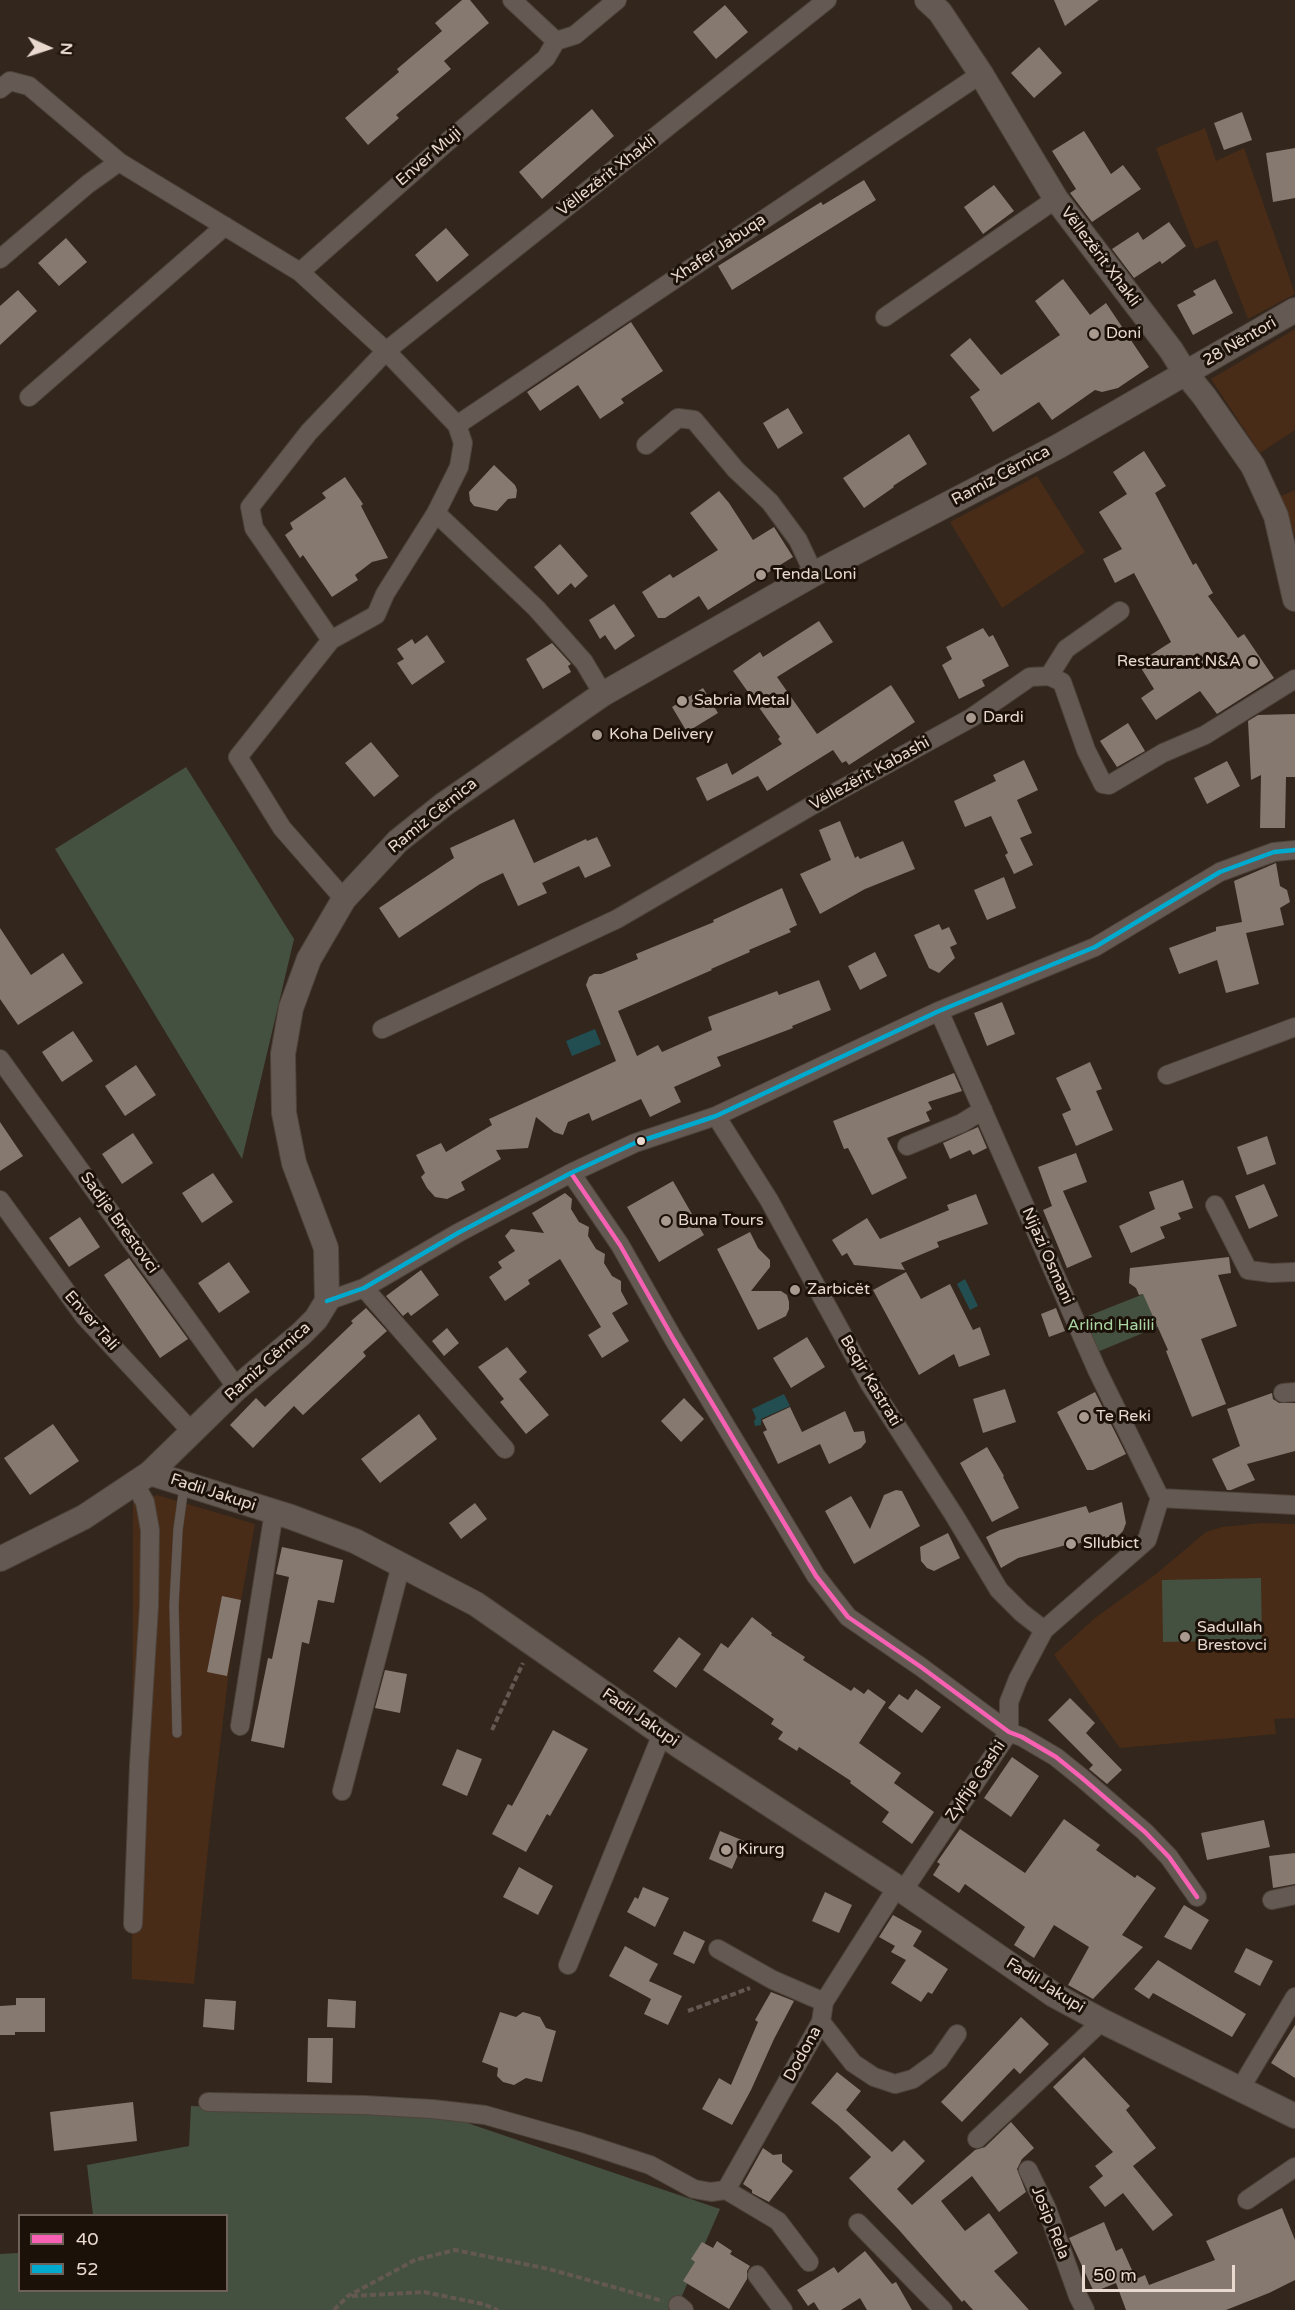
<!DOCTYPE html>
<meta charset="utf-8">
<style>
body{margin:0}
#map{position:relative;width:1295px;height:2310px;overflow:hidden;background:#33261d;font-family:"Varela Round",sans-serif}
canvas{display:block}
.legend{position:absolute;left:18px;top:2214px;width:210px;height:78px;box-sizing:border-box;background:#1c1109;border:2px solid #6e6158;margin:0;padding:8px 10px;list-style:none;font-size:18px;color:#e9d9ce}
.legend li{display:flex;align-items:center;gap:12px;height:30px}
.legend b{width:30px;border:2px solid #6e6158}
.north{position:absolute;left:18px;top:18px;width:60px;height:60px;-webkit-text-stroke:4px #1c1109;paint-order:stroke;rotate:93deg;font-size:16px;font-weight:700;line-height:24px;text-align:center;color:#e9d9ce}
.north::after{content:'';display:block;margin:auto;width:21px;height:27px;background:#e9d9ce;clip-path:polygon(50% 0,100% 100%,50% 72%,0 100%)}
.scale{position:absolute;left:1082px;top:2265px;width:153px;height:27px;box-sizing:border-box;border:3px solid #e9d9ce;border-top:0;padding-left:8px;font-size:18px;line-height:21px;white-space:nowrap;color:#e9d9ce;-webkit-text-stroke:4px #1c1109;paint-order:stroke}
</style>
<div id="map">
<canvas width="1295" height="2310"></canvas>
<ul class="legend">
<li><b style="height:8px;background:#f860b3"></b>40</li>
<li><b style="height:8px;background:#00a9ce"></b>52</li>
</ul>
<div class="north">N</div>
<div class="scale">50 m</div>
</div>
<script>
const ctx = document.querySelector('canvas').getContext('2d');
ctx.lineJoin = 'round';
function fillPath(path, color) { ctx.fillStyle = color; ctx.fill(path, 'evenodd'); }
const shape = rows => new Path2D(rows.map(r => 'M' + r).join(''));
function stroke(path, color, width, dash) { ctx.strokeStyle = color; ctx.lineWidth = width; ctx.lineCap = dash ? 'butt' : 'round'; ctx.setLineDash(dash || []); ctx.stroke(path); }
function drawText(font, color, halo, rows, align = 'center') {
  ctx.font = font + ' "Varela Round",sans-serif'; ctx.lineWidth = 6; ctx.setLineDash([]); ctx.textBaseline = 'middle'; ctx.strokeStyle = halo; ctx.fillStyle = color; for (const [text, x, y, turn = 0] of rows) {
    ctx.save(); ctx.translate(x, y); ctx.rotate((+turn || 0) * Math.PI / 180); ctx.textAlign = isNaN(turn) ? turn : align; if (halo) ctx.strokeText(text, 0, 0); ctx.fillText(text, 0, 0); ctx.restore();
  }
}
const built = shape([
 [1205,128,1216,161,1244,148,1295,294,1248,319,1217,240,1195,249,1156,148],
 [1295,329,1295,430,1260,453,1211,379],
 [1037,476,1085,552,1002,608,950,522],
 [1295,490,1295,536,1281,496],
 [157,1495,255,1524,231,1655,211,1820,194,1984,132,1979,133,1502],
 [1262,1523,1295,1524,1295,1718,1274,1719,1276,1734,1120,1748,1054,1655,1095,1618,1156,1574,1206,1532,1222,1527]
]);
const green = shape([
 [186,767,294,939,242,1159,55,849],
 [1179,1280,1191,1313,1095,1353,1078,1320],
 [1261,1578,1262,1640,1163,1642,1162,1580],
 [191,2106,444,2115,720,2209,678,2305,682,2310,0,2310,0,2254,19,2253,20,2290,226,2290,226,2216,93,2215,87,2165,189,2146]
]);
const water = shape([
 [595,1029,601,1044,572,1056,566,1041],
 [965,1279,978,1306,970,1310,957,1284],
 [784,1394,790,1406,761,1419,761,1425,755,1426,754,1421,756,1418,752,1409]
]);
const building = shape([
 [462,0,470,0,489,23,444,61,451,69,396,115,399,118,368,145,345,118,399,72,397,69,442,31,435,23],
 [1054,0,1099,0,1065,26],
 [725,5,748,32,716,59,693,32],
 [1039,47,1062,73,1034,98,1011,73],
 [592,109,614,136,542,199,519,172],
 [1242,112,1252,140,1224,150,1214,123],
 [1084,131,1111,174,1123,165,1141,189,1092,222,1070,193,1076,189,1052,151],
 [1295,148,1295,198,1273,202,1266,153],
 [864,180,876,200,732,290,718,266,821,202,823,205],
 [994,185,1014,211,983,234,964,207],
 [1169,222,1186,246,1162,264,1160,261,1134,278,1112,249,1138,232,1143,240],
 [446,228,469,255,437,282,415,255],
 [66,238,87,262,59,286,38,263],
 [1063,279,1090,315,1106,303,1149,367,1118,388,1102,392,1095,390,1052,420,1039,402,993,432,970,397,980,390,950,355,970,338,1001,375,1060,335,1035,301],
 [1215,279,1233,313,1193,335,1177,305,1196,295,1193,291],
 [18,290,37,311,0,345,0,306],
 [631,322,663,371,621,399,624,403,600,419,578,385,540,411,527,392],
 [788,408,803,433,778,449,763,423],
 [909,434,927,464,893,486,894,487,864,508,843,478],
 [1144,451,1166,486,1155,493,1193,565,1196,563,1213,593,1208,596,1238,638,1244,634,1274,678,1217,714,1200,691,1156,720,1141,698,1154,689,1138,663,1171,642,1134,573,1115,583,1103,559,1122,549,1099,512,1127,494,1113,472],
 [494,465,515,485,517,490,516,498,508,499,497,511,474,506,470,501,469,492],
 [345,477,363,504,361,506,388,558,372,562,355,575,358,580,332,597,303,555,300,558,285,535,293,529,290,523,326,498,322,493],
 [719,491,729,503,753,540,774,527,793,557,708,610,699,596,665,618,658,618,642,592,670,574,673,578,718,550,690,513],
 [560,544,588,576,575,588,571,583,558,595,534,567],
 [614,604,635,636,615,650,605,635,600,639,589,620],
 [819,621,833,642,777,677,817,734,891,685,915,722,849,765,846,761,842,763,833,750,767,791,758,776,707,801,696,778,727,763,732,775,782,744,778,739,780,737,733,671,760,652,763,657],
 [983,628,989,637,993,635,1009,666,982,680,985,686,959,699,942,665,952,659,946,647],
 [427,635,445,662,412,685,397,663,404,659,397,649,412,639,415,644],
 [552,643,571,664,568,666,571,672,543,689,526,659],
 [703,688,718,713,687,732,672,707],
 [1295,714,1295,777,1286,777,1285,828,1260,828,1261,775,1251,780,1248,721,1258,715],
 [1128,723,1145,751,1117,767,1100,741],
 [371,742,399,776,374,797,345,763],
 [1024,760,1038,790,1017,800,1032,833,1020,838,1033,865,1014,874,1005,855,1008,853,991,816,965,827,954,801,996,781,993,775],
 [1227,761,1240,786,1207,804,1194,778],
 [514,819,534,863,586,839,587,841,597,837,611,866,585,878,579,866,542,883,547,893,518,906,503,873,480,884,399,938,379,908,454,858,450,848],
 [840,821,855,858,858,856,860,859,903,841,915,869,865,889,820,914,800,874,831,860,819,830],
 [1276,863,1280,886,1287,890,1290,902,1280,908,1284,925,1246,933,1259,984,1226,993,1217,960,1179,974,1169,948,1216,931,1216,927,1242,922,1234,881],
 [1004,877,1016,908,987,920,974,890],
 [782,888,797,925,789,929,791,932,749,950,750,952,711,969,712,970,618,1011,637,1056,658,1045,662,1052,712,1030,708,1017,777,991,779,995,819,980,831,1010,792,1026,793,1028,717,1057,721,1066,674,1087,681,1102,650,1117,641,1099,592,1121,589,1113,568,1122,563,1135,554,1132,536,1117,528,1148,496,1150,501,1159,461,1182,465,1190,447,1199,435,1197,427,1188,421,1177,425,1173,416,1155,441,1143,446,1152,492,1125,489,1119,616,1061,586,985,589,977,594,974,601,974,638,959,636,954,714,922,713,920],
 [939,924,942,930,949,927,957,944,950,947,955,958,939,973,929,968,914,935],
 [0,928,31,975,63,953,83,983,18,1025,0,999],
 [875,952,887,976,860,990,848,966],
 [1002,1002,1015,1034,987,1046,974,1013],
 [73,1031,93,1061,62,1082,42,1052],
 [1090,1062,1102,1089,1096,1091,1113,1130,1076,1146,1062,1114,1071,1110,1056,1078],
 [136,1065,156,1095,125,1116,105,1086],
 [954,1073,962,1091,928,1102,932,1109,926,1112,930,1121,887,1138,907,1178,872,1195,848,1148,844,1149,833,1121],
 [0,1122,23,1156,0,1171],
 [978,1127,987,1148,973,1155,970,1150,950,1159,943,1143],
 [133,1133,153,1163,122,1184,102,1154],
 [1267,1136,1276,1164,1247,1175,1237,1147],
 [1076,1153,1087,1182,1063,1191,1092,1257,1067,1268,1043,1210,1052,1206,1038,1167],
 [213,1173,233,1202,202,1223,182,1193],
 [1183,1180,1193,1208,1178,1213,1181,1219,1160,1227,1165,1238,1131,1253,1119,1226,1155,1209,1149,1192],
 [673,1181,704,1235,659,1262,627,1207],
 [1264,1184,1278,1216,1249,1229,1235,1196],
 [565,1193,572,1199,571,1209,579,1222,589,1227,588,1236,596,1249,605,1254,604,1263,612,1276,621,1281,621,1291,628,1304,612,1313,629,1341,602,1358,588,1335,601,1327,560,1259,528,1280,530,1284,505,1301,489,1277,502,1268,498,1262,515,1251,505,1236,511,1229,544,1233,532,1213],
 [976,1194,988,1224,937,1242,939,1247,901,1263,905,1270,854,1265,847,1253,842,1256,832,1240,867,1218,880,1239,949,1210,947,1205],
 [80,1217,100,1247,69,1267,49,1238],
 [750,1232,758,1248,770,1260,770,1267,751,1291,781,1291,787,1295,789,1302,789,1309,786,1316,758,1330,717,1249],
 [1229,1257,1231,1273,1218,1275,1237,1326,1201,1339,1226,1404,1192,1417,1166,1351,1168,1350,1143,1294,1139,1295,1136,1288,1129,1283,1130,1268],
 [129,1258,188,1339,160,1358,104,1275],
 [229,1262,250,1292,219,1313,198,1283],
 [421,1270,439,1295,411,1316,408,1312,403,1316,386,1296],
 [906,1272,921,1299,950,1284,973,1330,980,1327,990,1355,959,1367,954,1354,919,1375,873,1290],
 [366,1308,387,1331,363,1352,366,1356,303,1415,294,1406,253,1448,230,1425,256,1398,265,1407,353,1323,351,1321],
 [1056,1308,1065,1331,1049,1337,1041,1314],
 [447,1328,459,1343,444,1356,432,1341],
 [807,1337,825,1367,791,1388,773,1358],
 [507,1347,527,1372,519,1379,549,1415,526,1434,500,1402,504,1399,478,1367],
 [1005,1389,1016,1422,983,1433,973,1399],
 [1095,1392,1126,1454,1093,1470,1087,1470,1057,1412],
 [1272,1393,1273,1399,1279,1403,1295,1403,1295,1451,1247,1464,1255,1480,1231,1490,1227,1490,1212,1459,1240,1446,1227,1409],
 [684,1398,704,1419,681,1442,661,1421],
 [790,1407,802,1432,845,1411,854,1432,864,1431,866,1442,861,1448,829,1464,820,1444,778,1464,763,1432,767,1430,762,1420],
 [419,1414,437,1439,380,1483,361,1459],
 [53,1424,79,1461,30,1495,4,1458],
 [987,1447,1004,1476,1003,1477,1019,1508,992,1522,960,1463],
 [896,1490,902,1491,920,1526,854,1564,825,1511,851,1496,870,1529,884,1495],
 [1122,1502,1126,1523,1123,1531,1116,1538,1106,1539,1105,1536,1066,1547,1066,1545,1018,1558,1001,1568,986,1537,1000,1530,1086,1506,1089,1513],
 [475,1503,487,1519,461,1539,449,1523],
 [948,1533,960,1558,934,1571,927,1568,921,1561,920,1547],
 [282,1547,343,1560,334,1603,318,1600,309,1644,302,1642,284,1748,251,1741,268,1658,272,1659,289,1577,276,1574],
 [222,1596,241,1600,227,1676,207,1672],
 [752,1617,772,1633,771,1635,805,1657,803,1660,851,1691,854,1687,864,1694,868,1689,886,1702,859,1743,901,1773,894,1783,934,1812,912,1844,882,1822,889,1812,850,1783,851,1781,799,1747,797,1751,778,1739,783,1732,771,1724,774,1719,703,1670,721,1643,728,1648],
 [679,1637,701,1654,676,1688,653,1671],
 [385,1670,407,1674,400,1713,375,1708],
 [916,1689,941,1707,922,1733,888,1708,899,1694,908,1700],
 [1070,1698,1095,1723,1086,1733,1122,1770,1107,1784,1089,1769,1093,1765,1048,1720],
 [553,1730,588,1749,550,1816,547,1814,526,1852,492,1834,508,1804,512,1806],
 [457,1749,482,1759,467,1796,442,1785],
 [1012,1757,1039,1776,1011,1817,984,1798],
 [1064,1819,1100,1845,1096,1850,1135,1878,1137,1875,1156,1888,1122,1935,1143,1947,1093,1999,1068,1985,1089,1947,1054,1925,1034,1958,1014,1945,1025,1927,965,1884,959,1893,933,1875,940,1864,937,1862,960,1829,1025,1873],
 [1264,1820,1270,1847,1207,1860,1201,1833],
 [720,1831,744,1841,732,1869,709,1859],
 [1295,1853,1295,1884,1273,1888,1269,1856],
 [519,1867,553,1886,538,1915,503,1897],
 [643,1887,669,1898,655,1927,627,1912,635,1897,638,1899],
 [825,1892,852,1905,839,1933,812,1921],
 [1184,1905,1209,1920,1191,1950,1164,1937],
 [893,1915,922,1931,913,1946,948,1969,932,1994,928,1992,921,2002,891,1983,906,1960,891,1952,895,1946,879,1937],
 [684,1931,705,1941,694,1964,673,1954],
 [625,1946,658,1964,649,1981,682,1996,668,2025,644,2014,651,1999,609,1976],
 [1246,1948,1273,1961,1260,1986,1234,1972],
 [1158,1960,1246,2014,1232,2037,1153,1993,1149,1999,1134,1989],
 [771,1992,794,2001,774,2039,751,2090,732,2125,702,2109,719,2078,731,2085,758,2022,755,2020],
 [16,1998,45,1998,45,2032,15,2032,15,2035,0,2035,0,2006,16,2005],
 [205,1999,236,2001,234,2030,203,2027],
 [328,1999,356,2001,355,2028,327,2027],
 [500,2012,516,2017,523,2012,540,2017,546,2028,556,2031,542,2082,526,2078,514,2085,503,2082,497,2076,498,2068,482,2062],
 [1021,2017,1049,2044,1020,2074,1014,2068,962,2122,941,2102],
 [1295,2025,1295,2078,1271,2063],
 [308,2038,333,2038,332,2083,307,2082],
 [1084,2057,1130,2106,1126,2110,1156,2148,1133,2166,1173,2215,1153,2231,1123,2193,1105,2207,1089,2187,1103,2176,1095,2166,1113,2152,1053,2087],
 [837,2072,861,2091,846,2110,892,2152,904,2140,925,2161,897,2189,912,2205,975,2150,985,2147,1011,2122,1034,2148,1022,2159,1017,2169,1026,2192,999,2212,972,2176,941,2201,965,2231,989,2213,1018,2253,994,2271,1029,2310,973,2310,964,2300,962,2302,899,2230,849,2178,871,2157,838,2125,811,2103],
 [133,2102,137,2141,54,2151,50,2112],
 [763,2148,773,2155,782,2154,782,2162,793,2171,769,2202,752,2193,752,2190,743,2184],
 [1282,2208,1295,2240,1295,2280,1269,2293,1226,2310,1126,2310,1116,2283,1094,2292,1069,2238,1104,2222,1116,2251,1122,2248,1136,2279,1145,2275,1149,2285,1215,2260,1206,2241],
 [717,2241,732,2251,730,2254,750,2266,747,2271,747,2279,729,2309,683,2281,695,2262,691,2259,702,2242,713,2248],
 [865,2251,892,2284,896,2282,912,2310,867,2310,860,2298,841,2310,819,2310,814,2302,808,2306,797,2290,834,2267,838,2273]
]);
const path = shape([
 [492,1730,523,1663],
 [688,2011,750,1988],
 [352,2296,424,2292,483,2304,498,2310],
 [334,2310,348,2296,415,2260,455,2250,549,2269,663,2301]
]);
const service = shape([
 [177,1733,174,1605,178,1530,184,1486]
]);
const minor = shape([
 [512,0,556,41,575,35,617,0],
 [0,89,10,81,29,86,119,162,300,272,386,351,457,425,463,443,459,467,436,513,385,594,376,615,331,640],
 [0,259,88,184,119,162],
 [300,272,446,143,546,58,556,41],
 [885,317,1056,199],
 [29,397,225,226],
 [457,425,981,74],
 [646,445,678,418,694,420,736,470,770,502,798,540,814,574],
 [436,513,536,608,584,662,603,694],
 [1049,676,1066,649,1120,611],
 [344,899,282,828,238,757,331,640,254,528,250,507,309,432,386,351,827,0],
 [939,1011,1097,1370,1160,1498,1147,1540,1044,1630,1018,1679,1009,1702,1009,1732],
 [382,1029,617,919,811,806,971,718,1030,677,1049,676,1062,682,1086,750,1103,784,1109,785,1163,753,1205,735,1295,679],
 [0,1059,237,1388],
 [1167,1075,1295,1027],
 [716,1116,769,1200,869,1383,954,1515,999,1590,1022,1613,1044,1630],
 [907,1146,962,1123,983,1110],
 [571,1173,620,1245,674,1340,816,1576,848,1617,921,1667,1009,1732,1022,1737,1056,1757,1082,1778,1145,1832,1169,1857,1197,1897],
 [0,1200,84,1316,193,1433],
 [1215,1205,1248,1270,1271,1273,1295,1272],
 [364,1288,505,1449],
 [327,1301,364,1288,458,1233,571,1173,635,1143,716,1116,939,1011,1095,947,1220,872,1274,852,1295,850],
 [1283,1393,1295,1392],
 [1160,1498,1295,1505],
 [240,1726,274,1512],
 [342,1791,401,1565],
 [903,1891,1009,1732],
 [1272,1900,1295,1895],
 [133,1924,139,1765,149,1606,150,1530,145,1502,134,1483],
 [718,1949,773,1980,824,2002],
 [568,1965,662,1734],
 [821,2022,853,2063,874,2077,895,2084,913,2079,939,2060,957,2034],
 [1240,2089,1295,1997],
 [208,2102,364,2105,432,2109,485,2115,580,2142,650,2165,694,2189,711,2192,726,2190,778,2221,809,2262],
 [977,2139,1102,2021],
 [1028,2170,1047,2209,1078,2296,1085,2310],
 [726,2190,821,2022,824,2002,897,1887],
 [1247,2200,1295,2167],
 [858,2223,943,2310],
 [757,2275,783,2310],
 [678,2305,684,2310]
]);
const tertiary = shape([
 [927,0,940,12,981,74,1056,199,1171,350,1186,374,1204,396,1253,466,1276,516,1295,599],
 [150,1473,291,1517,355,1541,476,1604,681,1747,903,1891,1054,1995,1102,2021,1295,2116],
 [0,1559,84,1517,150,1473,237,1388,301,1334,316,1319,327,1301,326,1248,294,1163,284,1113,283,1054,291,1008,309,959,344,899,398,841,443,805,603,694,814,574,1059,446,1295,310]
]);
const bus1 = shape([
 [571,1173,620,1245,674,1340,816,1576,848,1617,921,1667,1009,1732,1022,1737,1056,1757,1082,1778,1145,1832,1169,1857,1197,1897]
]);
const bus2 = shape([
 [327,1301,364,1288,458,1233,571,1173,635,1143,716,1116,939,1011,1095,947,1220,872,1274,852,1295,850]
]);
const markers = [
 [1094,334,6,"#a99a90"],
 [761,575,6,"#a99a90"],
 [1253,662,6,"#a99a90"],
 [682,701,6,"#a99a90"],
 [971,718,6,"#a99a90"],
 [597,735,6,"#a99a90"],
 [641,1141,5,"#e9d9ce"],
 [666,1221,6,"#a99a90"],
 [795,1290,6,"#a99a90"],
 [1084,1417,6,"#a99a90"],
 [1071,1544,6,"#a99a90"],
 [1185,1637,6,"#a99a90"],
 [726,1850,6,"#a99a90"]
];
const streetNames = [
 ["Enver Muji",429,157,-41],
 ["Vëllezërit Xhakli",607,176,-38],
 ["Xhafer Jabuqa",719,249,-34],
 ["Vëllezërit Xhakli",1100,257,53],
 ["28 Nëntori",1240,342,-30],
 ["Ramiz Cërnica",1001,476,-28],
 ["Vëllezërit Kabashi",870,774,-29],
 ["Ramiz Cërnica",433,816,-39],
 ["Sadije Brestovci",119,1223,54],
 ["Nijazi Osmani",1047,1256,66],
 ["Enver Tali",91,1321,49],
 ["Ramiz Cërnica",268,1362,-42],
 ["Beqir Kastrati",870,1381,59],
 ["Fadil Jakupi",213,1493,18],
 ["Fadil Jakupi",640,1718,35],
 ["Zylfije Gashi",976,1781,-56],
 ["Fadil Jakupi",1045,1986,32],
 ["Dodona",803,2054,-61],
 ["Josip Rela",1050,2223,68]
];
const poiNames = [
 ["Doni",1106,334],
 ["Tenda Loni",773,575],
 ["Restaurant N&A",1241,662,"right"],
 ["Sabria Metal",694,701],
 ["Dardi",983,718],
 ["Koha Delivery",609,735],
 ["Buna Tours",678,1221],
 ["Zarbicët",807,1290],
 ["Te Reki",1096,1417],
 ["Sllubict",1083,1544],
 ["Sadullah",1197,1628],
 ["Brestovci",1197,1646],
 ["Kirurg",738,1850]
];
const parkNames = [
 ["Arlind Halili",1111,1326]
];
fillPath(built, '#482c17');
fillPath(green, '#455140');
fillPath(water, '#224e51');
fillPath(building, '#867970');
stroke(service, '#4f443c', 10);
stroke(minor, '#4f443c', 20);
stroke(tertiary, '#4f443c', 26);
stroke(path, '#635952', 4, [6, 3]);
stroke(service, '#645a53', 9);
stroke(minor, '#645a53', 18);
stroke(tertiary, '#645a53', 24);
stroke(bus1, '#f860b3', 4.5);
stroke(bus2, '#00a9ce', 4.5);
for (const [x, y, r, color] of markers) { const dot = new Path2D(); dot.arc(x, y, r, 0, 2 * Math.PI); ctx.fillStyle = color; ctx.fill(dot); stroke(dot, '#1c1109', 2); }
drawText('16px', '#e9d9ce', '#1c1109', streetNames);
drawText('16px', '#e9d9ce', '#1c1109', poiNames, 'left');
drawText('16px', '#aad7a4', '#1c1109', parkNames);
</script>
